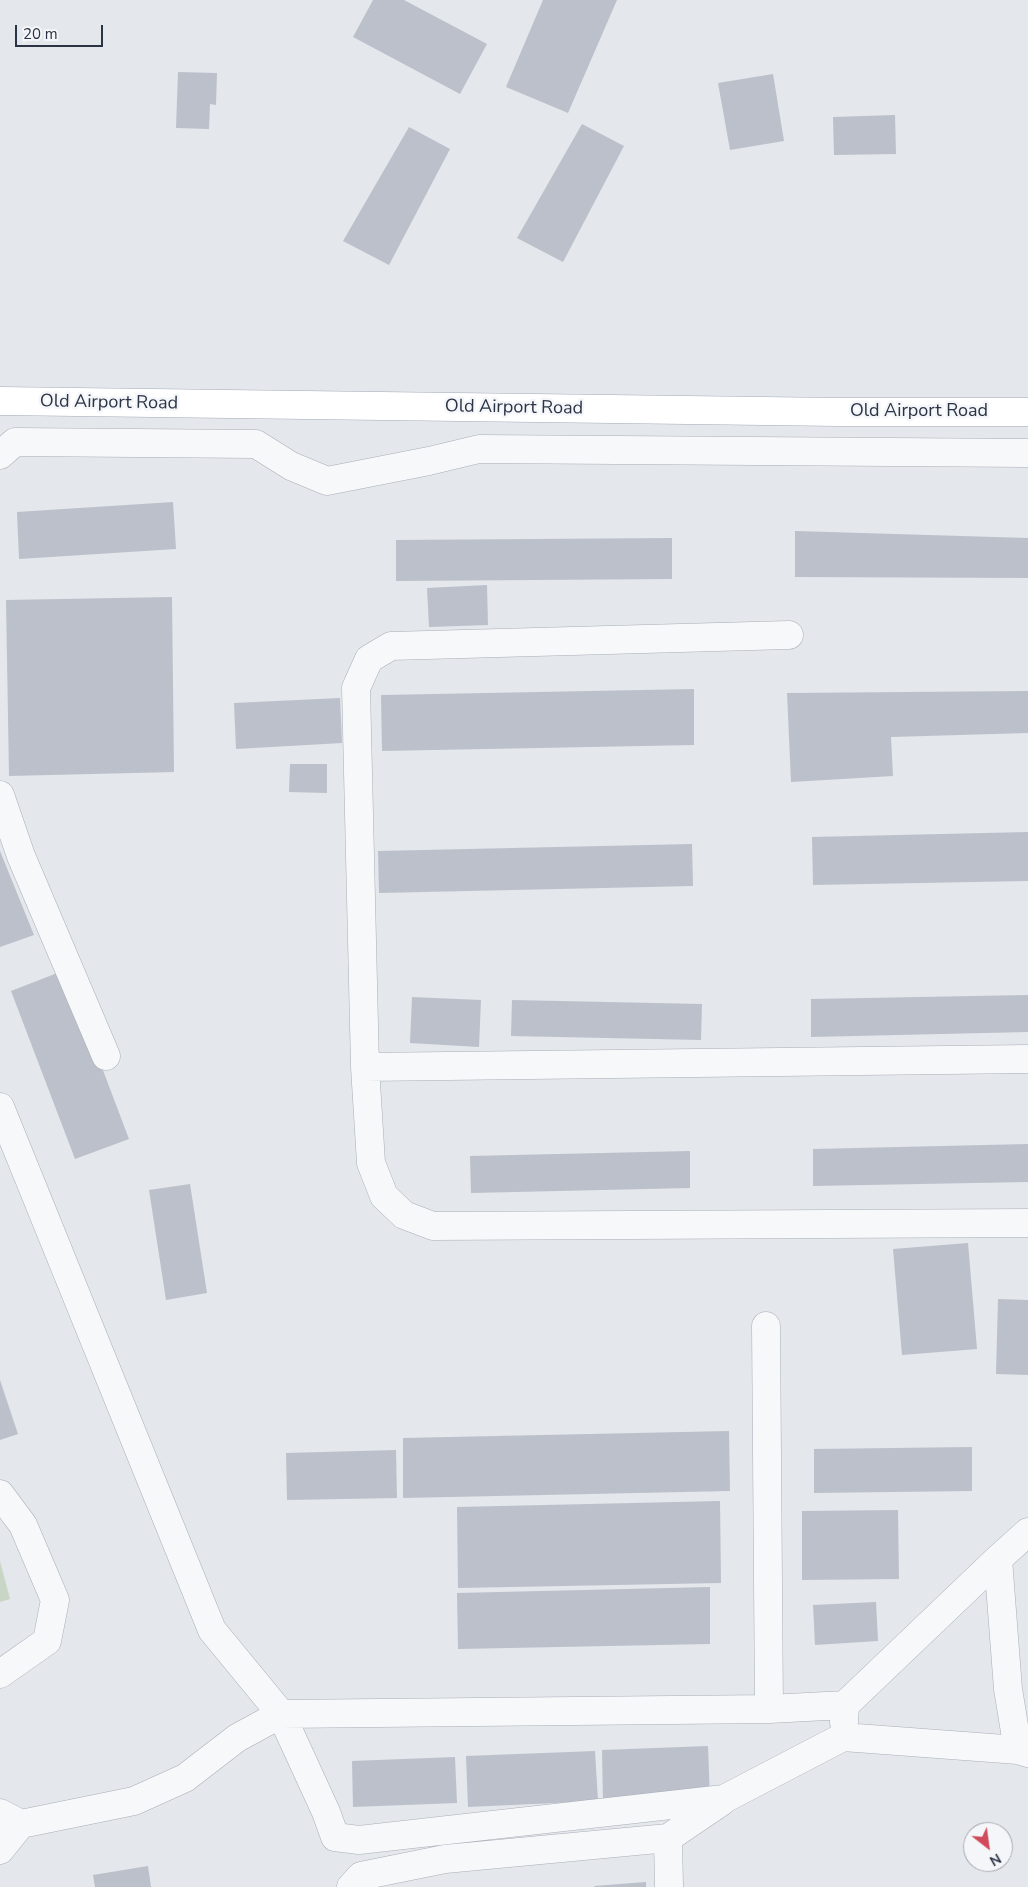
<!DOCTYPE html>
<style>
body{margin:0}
#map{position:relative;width:1028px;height:1887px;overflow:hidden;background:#e4e7ec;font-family:"Nunito Sans",sans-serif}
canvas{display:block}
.north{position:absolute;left:963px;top:1822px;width:50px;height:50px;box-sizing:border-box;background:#f4f6f9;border:1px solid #a4a8b1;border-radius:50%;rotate:150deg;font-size:14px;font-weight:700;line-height:20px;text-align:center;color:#2b3445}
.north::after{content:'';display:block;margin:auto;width:18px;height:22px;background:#d1495b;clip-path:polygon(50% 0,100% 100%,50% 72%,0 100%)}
.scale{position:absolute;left:15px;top:25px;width:88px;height:22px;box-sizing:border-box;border:2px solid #2b3445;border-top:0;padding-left:6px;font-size:15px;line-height:18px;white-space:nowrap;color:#2b3445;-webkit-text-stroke:4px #f4f6f9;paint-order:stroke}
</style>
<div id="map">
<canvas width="1028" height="1887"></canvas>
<div class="north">N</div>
<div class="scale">20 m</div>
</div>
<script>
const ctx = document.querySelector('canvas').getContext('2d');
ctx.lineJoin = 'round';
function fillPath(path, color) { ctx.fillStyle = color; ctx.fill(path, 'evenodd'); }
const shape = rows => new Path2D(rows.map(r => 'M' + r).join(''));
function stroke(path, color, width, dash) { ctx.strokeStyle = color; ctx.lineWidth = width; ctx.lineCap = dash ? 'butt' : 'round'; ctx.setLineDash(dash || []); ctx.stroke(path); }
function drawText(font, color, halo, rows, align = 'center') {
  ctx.font = font + ' "Nunito Sans",sans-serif'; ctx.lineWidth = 5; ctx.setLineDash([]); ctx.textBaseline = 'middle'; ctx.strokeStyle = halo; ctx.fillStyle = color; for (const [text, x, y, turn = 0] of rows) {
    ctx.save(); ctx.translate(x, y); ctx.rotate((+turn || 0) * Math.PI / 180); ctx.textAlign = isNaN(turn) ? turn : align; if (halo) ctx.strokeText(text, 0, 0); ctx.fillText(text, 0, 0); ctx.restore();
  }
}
const green = shape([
 [0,1561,10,1599,0,1602]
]);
const building = shape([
 [373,0,404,0,487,44,460,94,353,37],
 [543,0,617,0,568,113,506,87],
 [178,72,217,73,216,105,210,104,209,129,176,128],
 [773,74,784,141,730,150,718,83],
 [895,115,896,154,834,155,833,117],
 [582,124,624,146,563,262,517,238],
 [409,127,450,149,389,265,343,241],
 [173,502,176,549,19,559,17,512],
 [795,531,1028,538,1028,578,795,577],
 [672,538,672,579,396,581,396,540],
 [487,585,488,625,429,627,427,588],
 [172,597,174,772,9,776,6,600],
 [694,689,694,745,382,751,381,695],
 [1028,691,1028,733,891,737,893,776,791,782,787,693],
 [340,698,342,743,236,749,234,703],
 [290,764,327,764,327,793,289,792],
 [1028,832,1028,881,813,885,812,837],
 [692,844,693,886,379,893,378,851],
 [0,851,34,935,0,947],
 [65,970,129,1139,75,1159,11,991],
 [1028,995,1028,1032,811,1037,811,999],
 [412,997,481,1000,479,1047,410,1043],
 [512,1000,702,1004,701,1040,511,1036],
 [1028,1144,1028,1182,813,1186,813,1149],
 [690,1151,690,1188,471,1193,470,1156],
 [190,1184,207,1293,166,1300,149,1190],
 [968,1243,977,1349,902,1355,893,1249],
 [998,1299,1028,1300,1028,1375,996,1374],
 [0,1380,18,1434,0,1440],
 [729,1431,730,1491,403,1498,403,1438],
 [972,1447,972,1491,814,1493,814,1449],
 [396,1450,397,1498,287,1500,286,1453],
 [720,1501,721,1583,458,1588,457,1507],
 [898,1510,899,1579,802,1580,802,1511],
 [710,1587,710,1644,458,1649,457,1593],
 [876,1602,878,1641,815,1645,813,1605],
 [708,1746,710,1799,603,1803,602,1750],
 [595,1751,598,1801,468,1807,466,1756],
 [455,1757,457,1803,353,1807,352,1761],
 [148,1866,151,1887,95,1887,93,1875],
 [646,1882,646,1887,595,1887,594,1886]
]);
const minor = shape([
 [0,455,15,442,256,444,291,466,327,481,429,461,479,449,1028,453],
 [789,635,391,646,369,659,356,688,365,1067,371,1163,384,1196,404,1215,433,1226,1028,1223],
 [0,795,21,856,106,1056],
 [365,1067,1028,1059],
 [0,1107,212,1630,281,1714,326,1812,335,1837,359,1840,724,1799,843,1737,1018,1750,1028,1753],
 [766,1326,769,1709],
 [0,1494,23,1525,55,1600,47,1641,0,1674],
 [844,1722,845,1705,998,1559],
 [1018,1750,1008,1689,998,1559,1028,1532],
 [0,1813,21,1824,134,1801,185,1778,237,1738,281,1714,769,1709,845,1705],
 [0,1850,21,1824],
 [351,1887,361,1876,445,1859,668,1838],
 [669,1887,668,1838,721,1802]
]);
const major = shape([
 [0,401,839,412,1028,412]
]);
const streetNames = [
 ["Old Airport Road",109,403,1],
 ["Old Airport Road",514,408,1],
 ["Old Airport Road",919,412]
];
fillPath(green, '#c9d6c5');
fillPath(building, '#bbc0ca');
stroke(minor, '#a9aeb7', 29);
stroke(major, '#a3abb8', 29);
stroke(minor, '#f7f8fa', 28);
stroke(major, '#fff', 28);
drawText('18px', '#2b3445', '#f4f6f9', streetNames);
</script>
